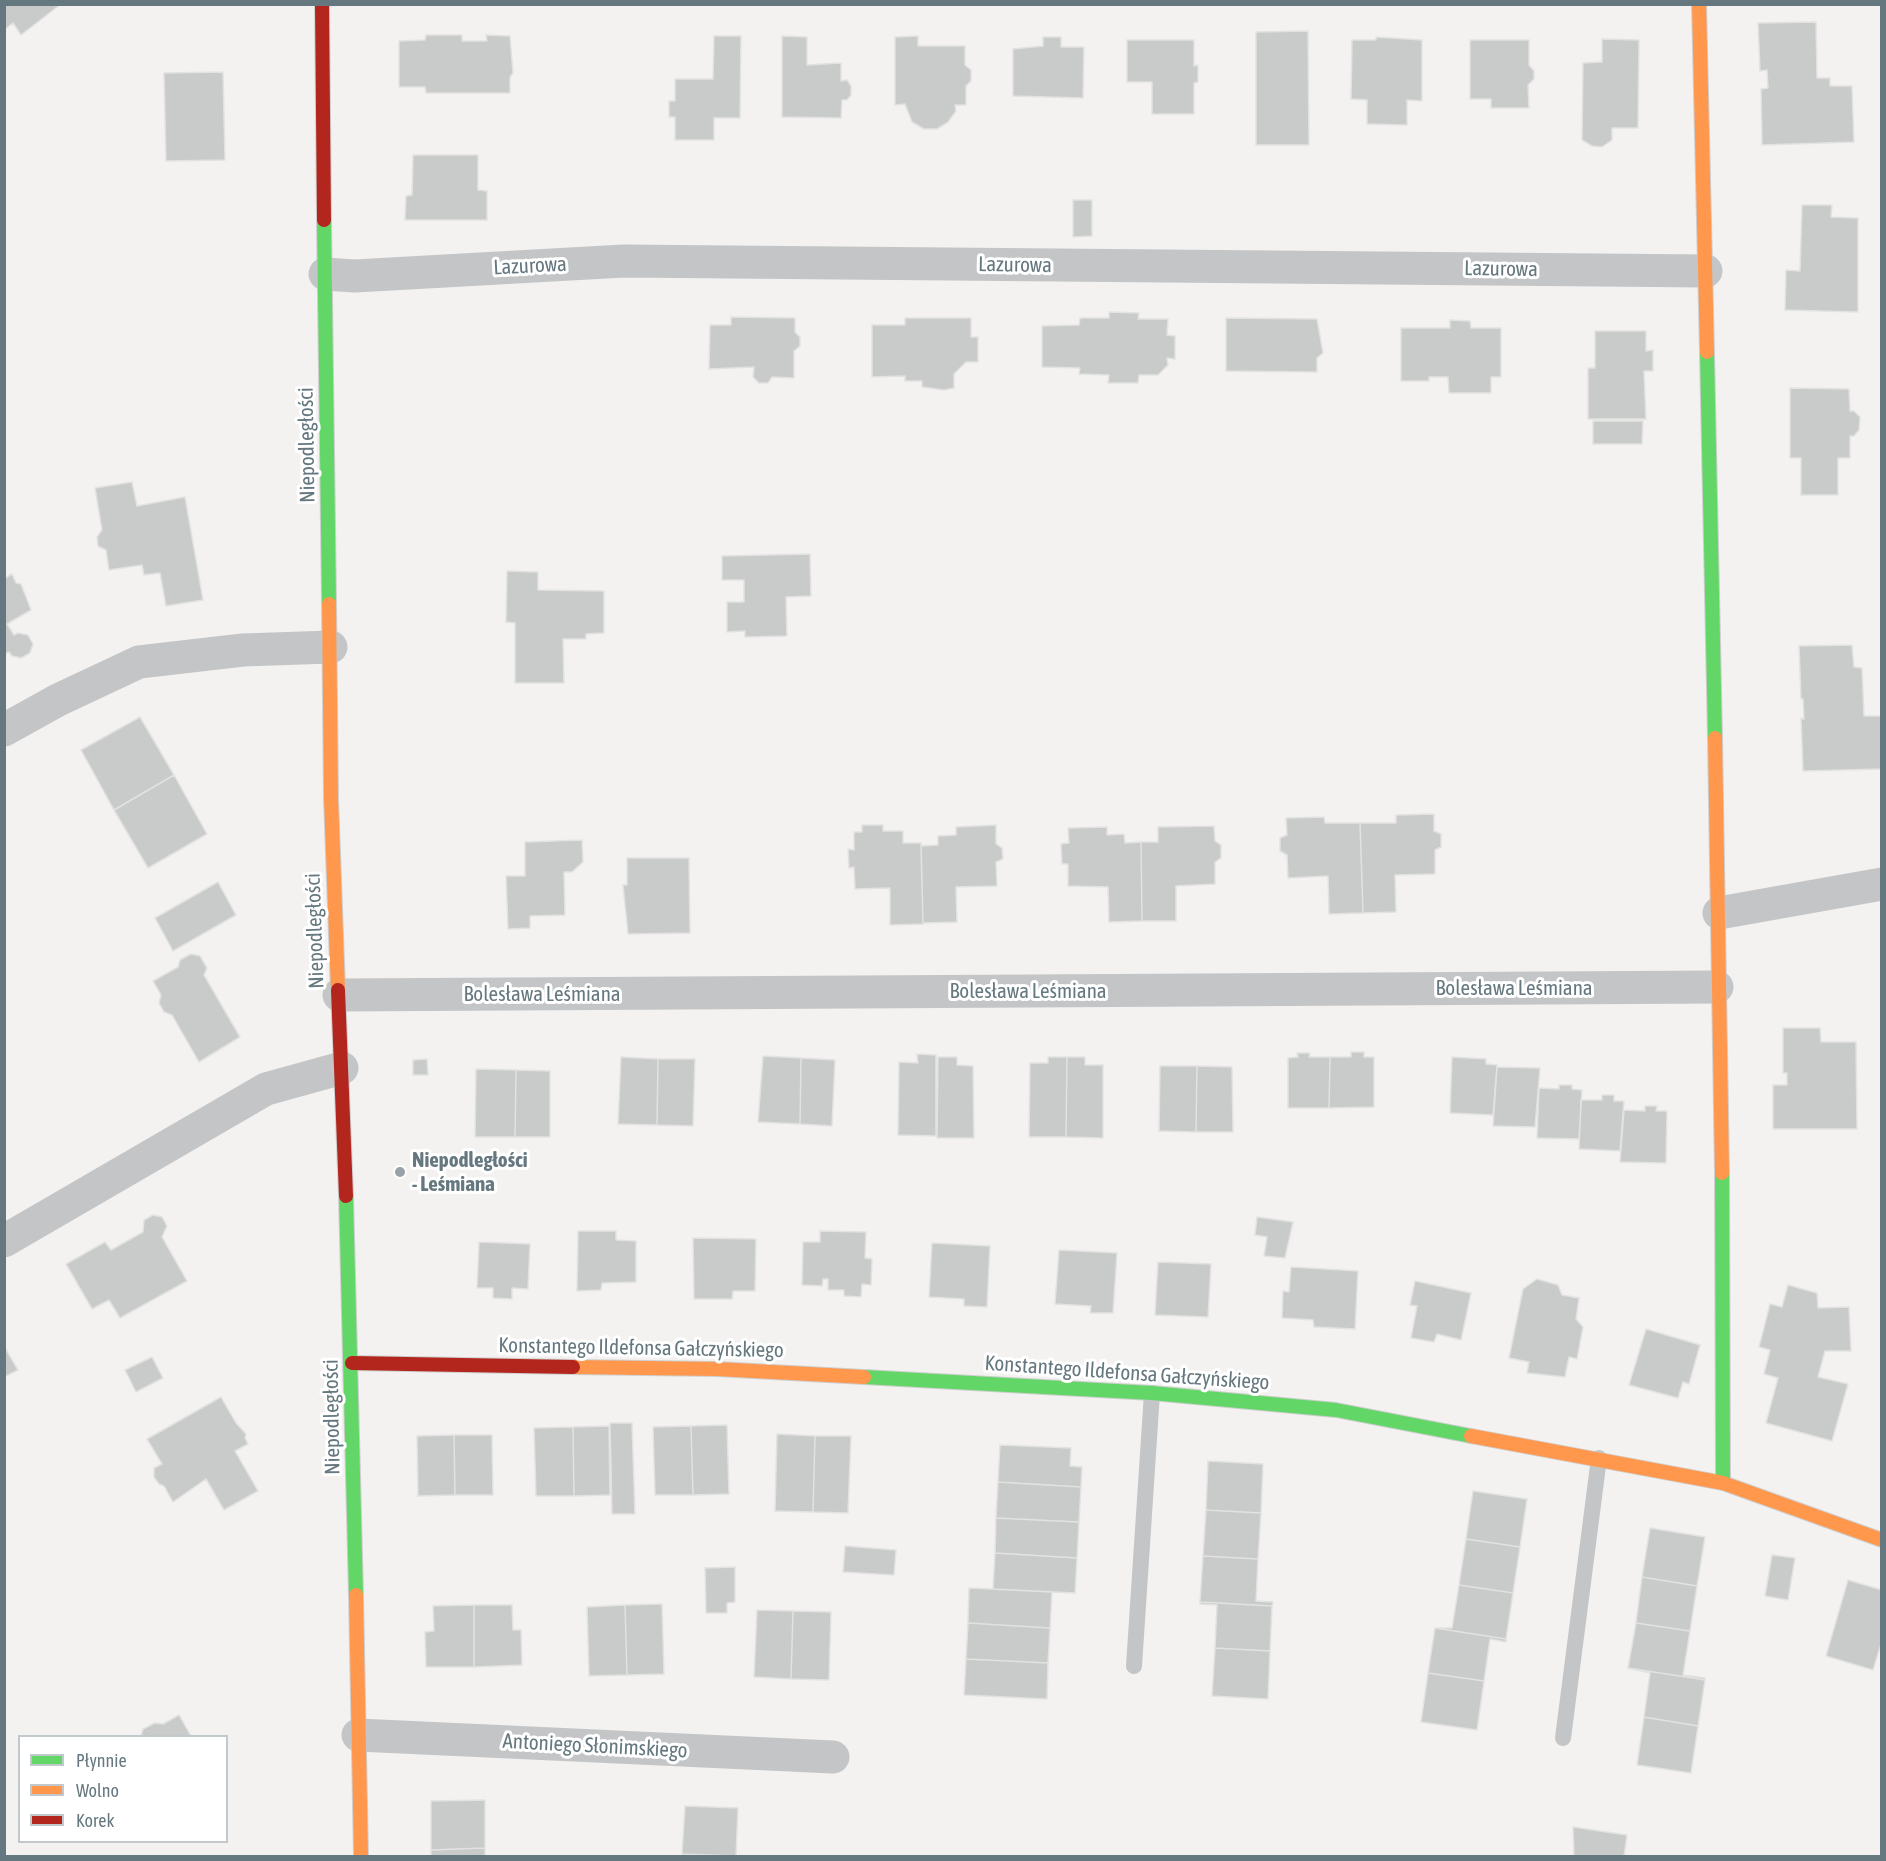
<!DOCTYPE html>
<meta charset="utf-8">
<style>
body{margin:0}
#map{position:relative;width:1886px;height:1861px;overflow:hidden;background:#f3f2f1;font-family:"Asap Condensed",sans-serif}
canvas{display:block}
.frame{position:absolute;inset:0;border:6px solid #66787f;pointer-events:none}
.legend{position:absolute;left:18px;top:1735px;width:210px;height:108px;box-sizing:border-box;background:#fff;border:2px solid #c2c9cc;margin:0;padding:8px 10px;list-style:none;font-size:18px;color:#66787f}
.legend li{display:flex;align-items:center;gap:12px;height:30px}
.legend b{width:30px;border:2px solid #c2c9cc}
</style>
<div id="map">
<canvas width="1886" height="1861"></canvas>
<div class="frame"></div>
<ul class="legend">
<li><b style="height:8px;background:#63d668"></b>Płynnie</li>
<li><b style="height:8px;background:#ff974d"></b>Wolno</li>
<li><b style="height:8px;background:#b3261e"></b>Korek</li>
</ul>
</div>
<script>
const ctx = document.querySelector('canvas').getContext('2d');
ctx.lineJoin = 'round';
function fillPath(path, color) { ctx.fillStyle = color; ctx.fill(path, 'evenodd'); }
const shape = rows => new Path2D(rows.map(r => 'M' + r).join(''));
function stroke(path, color, width, dash) { ctx.strokeStyle = color; ctx.lineWidth = width; ctx.lineCap = dash ? 'butt' : 'round'; ctx.setLineDash(dash || []); ctx.stroke(path); }
function drawText(font, color, halo, rows, align = 'center') {
  ctx.font = font + ' "Asap Condensed",sans-serif'; ctx.lineWidth = 6; ctx.setLineDash([]); ctx.textBaseline = 'middle'; ctx.strokeStyle = halo; ctx.fillStyle = color; for (const [text, x, y, turn = 0] of rows) {
    ctx.save(); ctx.translate(x, y); ctx.rotate((+turn || 0) * Math.PI / 180); ctx.textAlign = isNaN(turn) ? turn : align; if (halo) ctx.strokeText(text, 0, 0); ctx.fillText(text, 0, 0); ctx.restore();
  }
}
const building = shape([
 [4,4,61,4,21,35,13,23,4,30,4,4],
 [1816,22,1817,78,1830,78,1830,86,1852,86,1854,142,1762,145,1761,89,1768,88,1767,70,1760,71,1758,23,1816,22],
 [1308,31,1309,145,1256,145,1256,32,1308,31],
 [426,35,462,35,462,41,487,41,486,35,510,36,513,73,510,77,510,93,426,93,425,87,399,87,399,41,425,40,426,35],
 [714,36,741,36,740,118,714,118,714,140,675,140,675,117,669,117,669,101,675,101,675,79,713,79,714,36],
 [782,36,807,37,807,65,841,63,841,81,847,80,851,86,851,95,847,100,842,100,841,118,782,117,782,36],
 [918,36,918,46,965,46,965,65,971,70,971,81,966,86,966,105,955,105,956,111,948,122,937,129,924,129,912,122,905,104,895,105,895,37,918,36],
 [1043,37,1061,37,1061,47,1084,47,1083,98,1013,96,1013,49,1043,46,1043,37],
 [1376,37,1422,40,1422,101,1407,100,1407,125,1367,124,1367,100,1351,99,1352,40,1376,40,1376,37],
 [1602,39,1639,40,1638,128,1612,128,1612,140,1602,147,1592,146,1582,140,1583,63,1602,62,1602,39],
 [1127,40,1194,40,1194,66,1198,65,1198,82,1194,83,1194,114,1152,114,1152,82,1127,82,1127,40],
 [1470,40,1529,40,1529,65,1534,71,1534,79,1528,85,1529,108,1491,108,1491,99,1470,99,1470,40],
 [223,72,225,160,166,161,164,73,223,72],
 [413,155,478,155,478,190,487,191,487,220,405,220,406,196,412,195,413,155],
 [1073,200,1092,200,1092,236,1073,237,1073,200],
 [1802,205,1832,205,1831,217,1858,218,1858,312,1785,310,1786,270,1800,271,1802,205],
 [1109,312,1139,313,1138,319,1168,319,1167,335,1175,336,1175,359,1167,358,1168,365,1158,375,1139,375,1138,383,1108,383,1109,375,1079,374,1080,368,1042,367,1042,326,1079,325,1080,318,1109,318,1109,312],
 [731,317,795,318,795,332,800,337,800,346,794,351,794,378,772,377,768,383,759,383,753,377,754,367,709,369,710,325,731,325,731,317],
 [905,318,971,318,971,337,978,337,978,362,966,362,954,374,954,388,944,390,922,387,922,381,905,381,905,376,872,377,872,325,905,325,905,318],
 [1226,318,1317,319,1323,353,1317,358,1317,372,1226,371,1226,318],
 [1450,320,1470,321,1471,328,1501,328,1501,377,1491,377,1491,393,1449,393,1448,377,1429,377,1429,381,1401,381,1401,328,1450,328,1450,320],
 [1595,331,1646,331,1646,351,1653,350,1653,371,1644,371,1646,419,1588,419,1588,368,1595,368,1595,331],
 [1790,388,1849,389,1850,411,1854,411,1860,417,1859,430,1854,436,1850,436,1850,458,1838,458,1838,495,1801,495,1801,458,1790,458,1790,388],
 [1593,421,1643,421,1642,444,1593,444,1593,421],
 [132,482,137,506,185,497,203,600,166,606,160,573,144,575,142,565,109,570,106,550,98,546,97,537,102,530,95,488,132,482],
 [810,554,811,596,786,597,787,636,745,637,745,631,727,632,727,602,744,602,744,580,722,580,722,556,810,554],
 [507,571,538,572,538,590,604,591,604,633,586,634,586,639,563,639,564,683,515,683,515,623,506,622,507,571],
 [12,574,16,583,21,584,31,610,7,624,14,635,18,633,28,635,33,644,30,653,21,658,12,656,9,652,4,654,4,579,12,574],
 [1852,645,1854,667,1862,668,1864,716,1882,716,1882,769,1803,771,1801,718,1804,719,1803,699,1801,699,1799,646,1852,645],
 [140,717,174,775,114,810,81,750,140,717],
 [174,775,207,834,148,868,114,810,174,775],
 [1434,814,1434,831,1441,834,1441,847,1435,850,1435,874,1395,875,1396,912,1363,913,1360,823,1396,823,1396,815,1434,814],
 [1324,817,1325,823,1360,823,1363,913,1329,914,1328,876,1288,878,1287,855,1280,851,1280,838,1287,835,1286,818,1324,817],
 [862,825,883,825,883,831,903,831,903,843,921,843,923,924,890,925,890,888,855,889,854,867,849,868,848,849,854,850,854,832,862,832,862,825],
 [996,825,996,844,1002,848,1003,859,996,862,997,886,956,887,957,922,923,923,921,846,938,845,938,836,956,835,956,827,996,825],
 [1214,826,1215,841,1221,845,1221,858,1215,862,1215,884,1176,886,1176,921,1142,921,1141,842,1158,842,1158,827,1214,826],
 [1107,827,1107,835,1124,834,1125,843,1141,842,1142,921,1109,922,1108,887,1068,886,1068,864,1062,864,1061,844,1069,843,1068,828,1107,827],
 [582,840,583,862,572,872,564,872,565,915,530,916,530,928,508,929,506,876,525,876,525,842,582,840],
 [627,858,689,858,690,933,628,934,623,885,627,885,627,858],
 [218,882,236,915,173,951,155,918,218,882],
 [191,954,200,956,207,968,204,975,240,1037,199,1062,172,1015,164,1012,159,1003,161,995,153,981,178,967,180,960,191,954],
 [1783,1028,1820,1028,1821,1042,1856,1042,1857,1129,1773,1129,1773,1085,1787,1085,1787,1073,1783,1073,1783,1028],
 [1351,1052,1364,1052,1364,1057,1374,1057,1374,1107,1329,1108,1330,1057,1351,1057,1351,1052],
 [1297,1053,1310,1053,1309,1057,1330,1057,1329,1108,1288,1108,1288,1058,1298,1057,1297,1053],
 [917,1054,936,1055,936,1136,898,1135,899,1062,918,1063,917,1054],
 [763,1056,801,1058,800,1124,758,1122,763,1056],
 [621,1057,658,1059,657,1125,618,1124,621,1057],
 [938,1057,957,1057,957,1065,973,1066,974,1138,937,1138,938,1057],
 [1048,1057,1067,1057,1066,1137,1029,1137,1030,1063,1048,1063,1048,1057],
 [1067,1057,1085,1057,1085,1065,1103,1065,1103,1138,1066,1137,1067,1057],
 [1452,1057,1486,1059,1486,1064,1497,1065,1493,1115,1450,1113,1452,1057],
 [801,1058,835,1060,832,1126,800,1124,801,1058],
 [427,1059,428,1075,413,1075,413,1060,427,1059],
 [658,1059,695,1059,693,1126,657,1125,658,1059],
 [1160,1066,1197,1066,1196,1132,1159,1131,1160,1066],
 [1197,1066,1232,1067,1233,1132,1196,1132,1197,1066],
 [1497,1067,1540,1068,1535,1127,1493,1126,1497,1067],
 [476,1069,516,1070,515,1137,475,1137,476,1069],
 [516,1070,550,1071,550,1137,515,1137,516,1070],
 [1559,1085,1572,1085,1572,1089,1582,1090,1579,1139,1537,1138,1539,1088,1559,1089,1559,1085],
 [1602,1095,1614,1095,1614,1101,1624,1101,1620,1151,1579,1149,1581,1100,1602,1100,1602,1095],
 [1645,1106,1657,1106,1656,1111,1667,1111,1666,1163,1620,1162,1624,1110,1645,1111,1645,1106],
 [153,1215,162,1217,167,1226,162,1237,187,1281,120,1318,109,1300,92,1309,66,1264,105,1242,111,1250,143,1232,144,1220,153,1215],
 [1257,1217,1293,1222,1285,1258,1264,1256,1267,1237,1255,1235,1257,1217],
 [578,1231,616,1231,616,1240,636,1241,636,1282,602,1283,601,1290,577,1291,578,1231],
 [820,1231,866,1232,865,1258,872,1259,871,1285,862,1284,861,1297,844,1296,844,1290,828,1290,828,1279,823,1279,822,1286,802,1285,803,1242,820,1242,820,1231],
 [693,1238,756,1239,755,1291,733,1291,732,1299,694,1299,693,1238],
 [479,1242,530,1244,528,1289,512,1288,512,1299,493,1298,493,1288,477,1288,479,1242],
 [932,1243,990,1246,987,1307,964,1306,964,1299,929,1297,932,1243],
 [1059,1250,1117,1253,1113,1313,1090,1313,1091,1306,1055,1304,1059,1250],
 [1158,1262,1211,1264,1208,1317,1155,1315,1158,1262],
 [1291,1267,1358,1271,1355,1329,1314,1327,1313,1320,1282,1318,1283,1291,1289,1292,1291,1267],
 [1537,1279,1558,1285,1562,1295,1579,1298,1576,1319,1583,1327,1577,1359,1569,1357,1565,1377,1527,1373,1529,1362,1509,1358,1523,1289,1537,1279],
 [1415,1281,1471,1293,1461,1340,1437,1334,1434,1342,1411,1338,1417,1306,1410,1305,1415,1281],
 [1788,1285,1817,1293,1818,1308,1849,1307,1851,1351,1825,1351,1818,1377,1848,1384,1832,1441,1766,1423,1778,1378,1764,1374,1770,1350,1759,1347,1770,1304,1782,1307,1788,1285],
 [1646,1329,1700,1345,1689,1384,1683,1382,1678,1398,1629,1385,1646,1329],
 [4,1346,18,1370,4,1377,4,1346],
 [152,1357,163,1378,136,1392,125,1370,152,1357],
 [221,1397,236,1423,246,1434,245,1438,248,1444,235,1451,258,1491,224,1510,206,1479,173,1502,164,1486,159,1484,154,1477,154,1468,162,1464,147,1439,221,1397],
 [610,1423,632,1423,635,1514,612,1514,610,1423],
 [727,1425,729,1494,693,1495,691,1426,727,1425],
 [609,1426,610,1495,574,1496,573,1427,609,1426],
 [691,1426,693,1495,655,1495,653,1427,691,1426],
 [573,1427,574,1496,536,1496,534,1428,573,1427],
 [777,1434,815,1436,813,1512,775,1511,777,1434],
 [454,1435,492,1435,493,1495,455,1495,454,1435],
 [454,1435,455,1495,418,1496,417,1436,454,1435],
 [815,1436,851,1436,848,1513,813,1512,815,1436],
 [1000,1445,1071,1448,1070,1466,1082,1467,1081,1487,998,1482,1000,1445],
 [1208,1461,1263,1464,1261,1513,1206,1510,1208,1461],
 [998,1482,1081,1487,1079,1522,996,1518,998,1482],
 [1473,1491,1527,1499,1520,1547,1466,1539,1473,1491],
 [1206,1510,1261,1513,1258,1559,1203,1556,1206,1510],
 [996,1518,1079,1522,1077,1558,995,1553,996,1518],
 [1650,1528,1705,1537,1697,1586,1642,1577,1650,1528],
 [1466,1539,1520,1547,1513,1593,1459,1585,1466,1539],
 [845,1546,896,1550,894,1575,843,1572,845,1546],
 [995,1553,1077,1558,1075,1593,993,1589,995,1553],
 [1772,1555,1795,1558,1788,1600,1765,1596,1772,1555],
 [1203,1556,1258,1559,1256,1601,1273,1602,1272,1606,1200,1602,1203,1556],
 [735,1567,735,1602,727,1603,727,1613,706,1613,705,1568,735,1567],
 [1642,1577,1697,1586,1690,1631,1636,1623,1642,1577],
 [1848,1580,1882,1590,1882,1641,1873,1670,1826,1656,1848,1580],
 [1459,1585,1513,1593,1506,1639,1435,1628,1452,1628,1459,1585],
 [969,1588,1052,1592,1050,1628,968,1623,969,1588],
 [1200,1602,1272,1606,1270,1651,1215,1648,1217,1605,1200,1604,1200,1602],
 [662,1604,664,1674,627,1675,625,1605,662,1604],
 [474,1605,474,1667,426,1667,425,1632,434,1631,433,1606,474,1605],
 [474,1605,512,1605,513,1630,521,1630,522,1665,474,1667,474,1605],
 [625,1605,627,1675,589,1676,587,1607,625,1605],
 [757,1610,793,1611,791,1679,754,1677,757,1610],
 [793,1611,831,1612,829,1680,791,1679,793,1611],
 [968,1623,1050,1628,1048,1663,966,1659,968,1623],
 [1636,1623,1690,1631,1683,1675,1705,1678,1705,1680,1628,1668,1636,1623],
 [1435,1628,1506,1639,1506,1642,1490,1639,1484,1681,1428,1673,1435,1628],
 [1215,1648,1270,1651,1268,1699,1212,1696,1215,1648],
 [966,1659,1048,1663,1047,1699,964,1695,966,1659],
 [1628,1668,1705,1680,1698,1726,1644,1717,1650,1673,1628,1668],
 [1428,1673,1484,1681,1477,1730,1421,1722,1428,1673],
 [179,1715,191,1736,141,1736,143,1729,155,1723,163,1724,179,1715],
 [1644,1717,1698,1726,1691,1773,1637,1765,1644,1717],
 [485,1800,485,1848,431,1850,431,1801,485,1800],
 [685,1806,738,1808,736,1856,682,1854,685,1806],
 [1573,1827,1627,1835,1624,1856,1574,1856,1573,1827],
 [485,1848,485,1856,431,1856,431,1850,485,1848],
 [682,1854,736,1856,682,1856,682,1854]
]);
const lane = shape([
 [1134,1666,1152,1393],
 [1563,1738,1599,1458]
]);
const street = shape([
 [325,274,355,276,624,261,1706,271],
 [4,730,58,700,139,662,243,650,331,647],
 [1719,913,1882,884],
 [339,995,1717,987],
 [4,1241,266,1089,342,1068],
 [358,1735,833,1757]
]);
const fast = shape([
 [324,220,329,604],
 [1707,352,1715,738],
 [1722,1173,1723,1483],
 [346,1196,356,1595],
 [864,1377,1152,1393,1336,1410,1471,1436]
]);
const slow = shape([
 [1699,4,1707,352],
 [329,604,331,798,338,990],
 [1715,738,1722,1173],
 [573,1367,717,1369,864,1377],
 [1471,1436,1723,1483,1882,1540],
 [356,1595,361,1856]
]);
const jam = shape([
 [322,4,324,220],
 [338,990,346,1196],
 [352,1363,573,1367]
]);
const markers = [
 [400,1172,6,"#97a3a7"]
];
const streetNames = [
 ["Lazurowa",1015,265,1],
 ["Lazurowa",530,266,-3],
 ["Lazurowa",1501,269,1],
 ["Niepodległości",307,445,-91],
 ["Niepodległości",315,931,-92],
 ["Bolesława Leśmiana",1514,988],
 ["Bolesława Leśmiana",1028,991],
 ["Bolesława Leśmiana",542,994],
 ["Konstantego Ildefonsa Gałczyńskiego",641,1348,1],
 ["Konstantego Ildefonsa Gałczyńskiego",1127,1373,4],
 ["Niepodległości",332,1417,-91],
 ["Antoniego Słonimskiego",595,1746,3]
];
const poiNames = [
 ["Niepodległości",412,1160],
 ["- Leśmiana",412,1184]
];
fillPath(building, '#c9caca');
stroke(building, '#e2e2e1', 1.5);
stroke(fast, '#cfcfcf', 16);
stroke(slow, '#cfcfcf', 16);
stroke(jam, '#cfcfcf', 16);
stroke(lane, '#c3c5c6', 16);
stroke(street, '#c3c5c6', 33);
stroke(fast, '#63d668', 14);
stroke(slow, '#ff974d', 14);
stroke(jam, '#b3261e', 14);
for (const [x, y, r, color] of markers) { const dot = new Path2D(); dot.arc(x, y, r, 0, 2 * Math.PI); ctx.fillStyle = color; ctx.fill(dot); stroke(dot, '#fff', 2); }
drawText('21px', '#66787f', '#fff', streetNames);
drawText('bold 21px', '#66787f', '#fff', poiNames, 'left');
</script>
